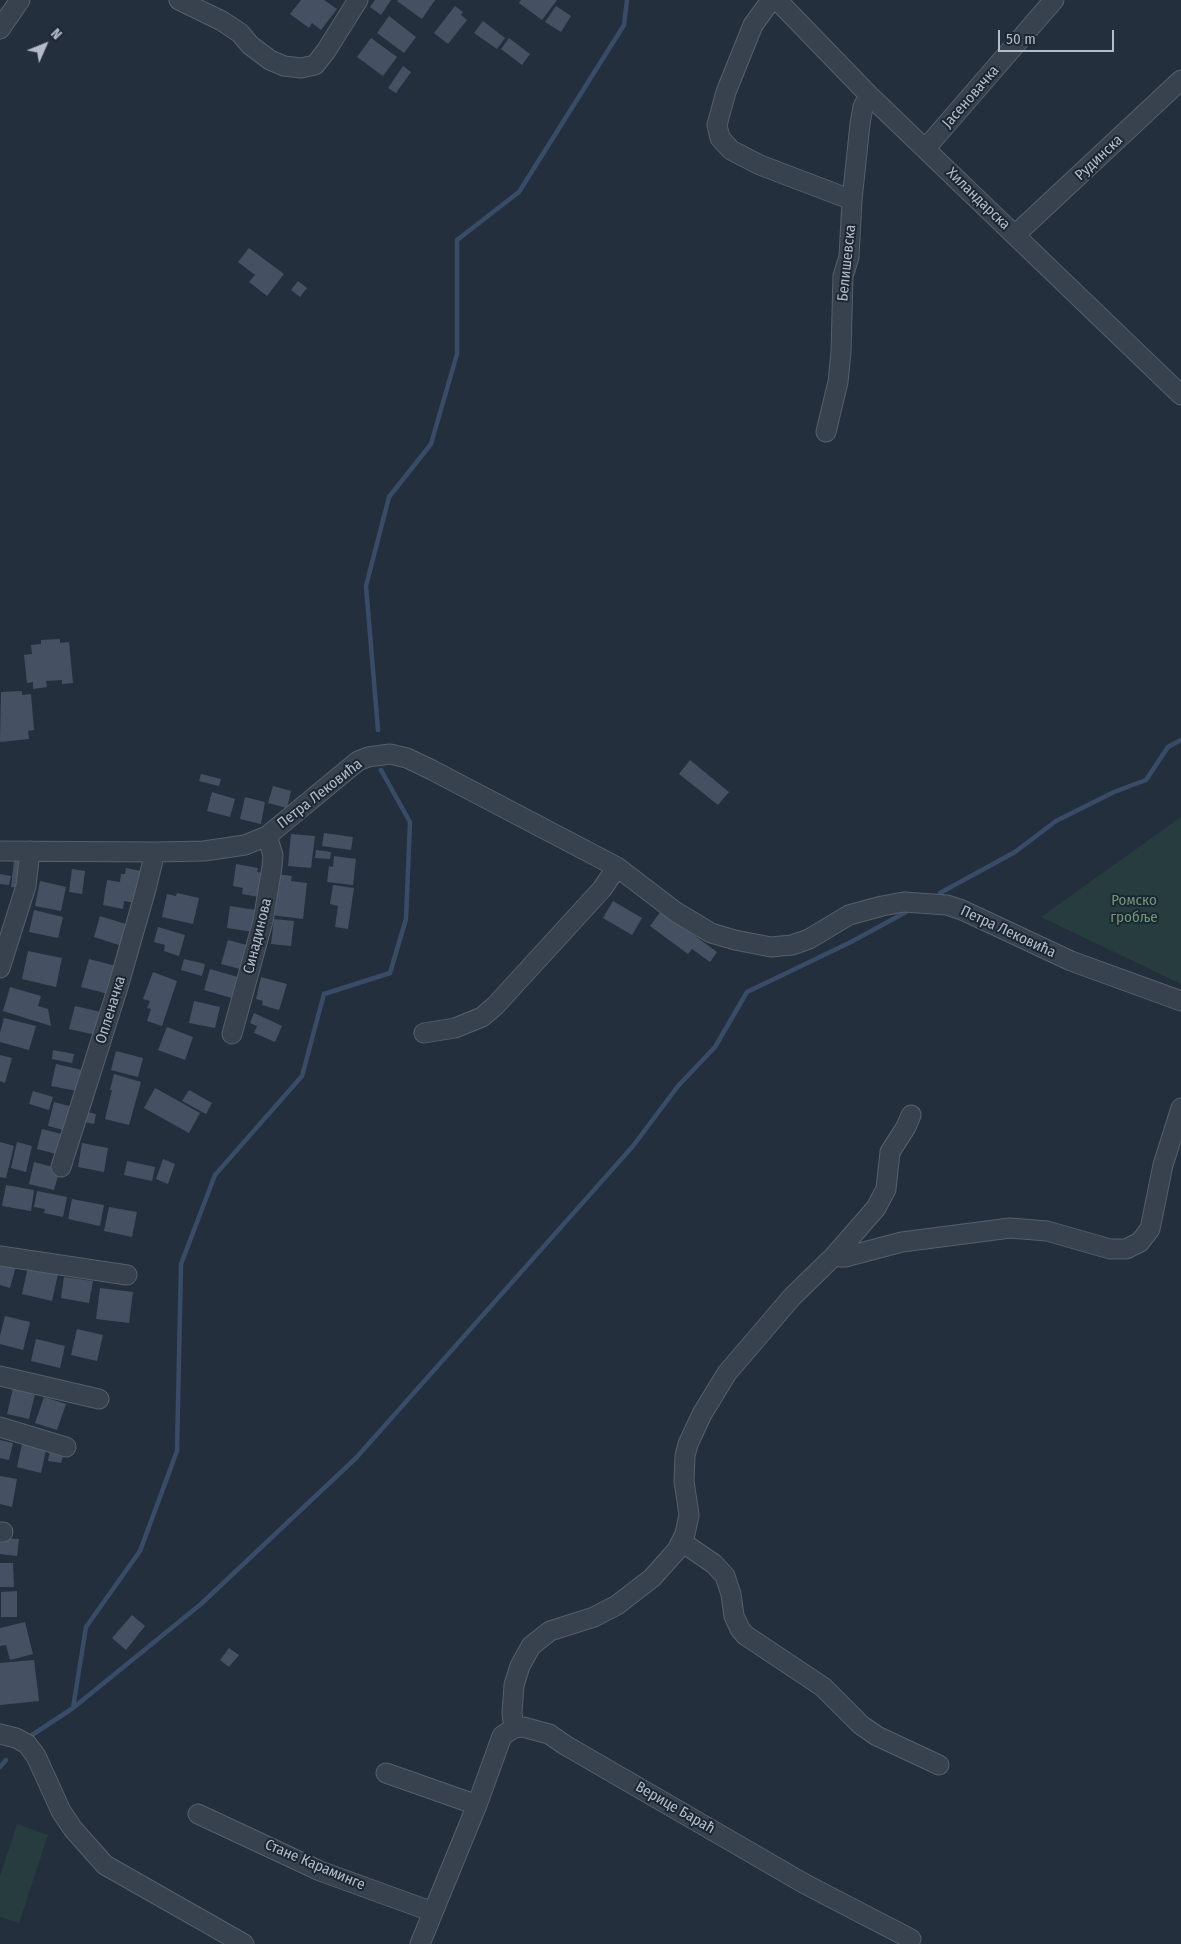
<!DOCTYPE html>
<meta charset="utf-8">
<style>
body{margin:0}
#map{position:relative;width:1181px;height:1944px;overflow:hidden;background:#242f3e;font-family:"Fira Sans Condensed",sans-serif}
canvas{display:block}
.north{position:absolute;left:20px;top:20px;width:50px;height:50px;-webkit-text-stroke:4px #1d2633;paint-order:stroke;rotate:46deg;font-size:14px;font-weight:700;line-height:20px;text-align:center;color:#b4bcc9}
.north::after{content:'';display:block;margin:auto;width:18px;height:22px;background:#b4bcc9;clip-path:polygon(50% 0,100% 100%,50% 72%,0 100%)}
.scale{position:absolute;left:998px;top:30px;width:116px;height:22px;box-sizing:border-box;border:2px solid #b4bcc9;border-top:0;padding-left:6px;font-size:15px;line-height:18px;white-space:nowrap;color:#b4bcc9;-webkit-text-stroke:4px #1d2633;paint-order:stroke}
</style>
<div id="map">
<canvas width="1181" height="1944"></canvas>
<div class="north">N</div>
<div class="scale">50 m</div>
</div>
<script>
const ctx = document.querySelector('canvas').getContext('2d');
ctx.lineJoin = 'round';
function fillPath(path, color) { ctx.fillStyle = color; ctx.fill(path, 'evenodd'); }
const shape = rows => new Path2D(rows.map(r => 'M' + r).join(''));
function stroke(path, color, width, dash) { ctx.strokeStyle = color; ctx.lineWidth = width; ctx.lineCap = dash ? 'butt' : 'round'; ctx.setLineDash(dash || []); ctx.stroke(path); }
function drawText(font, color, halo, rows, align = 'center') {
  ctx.font = font + ' "Fira Sans Condensed",sans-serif'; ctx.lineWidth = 4; ctx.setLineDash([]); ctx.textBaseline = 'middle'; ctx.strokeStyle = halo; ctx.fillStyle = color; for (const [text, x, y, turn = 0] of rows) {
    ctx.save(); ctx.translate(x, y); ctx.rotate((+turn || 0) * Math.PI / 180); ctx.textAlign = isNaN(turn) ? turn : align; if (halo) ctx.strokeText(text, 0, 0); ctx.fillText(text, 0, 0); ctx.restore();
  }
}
const green = shape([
 [1181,817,1181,984,1041,917],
 [17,1824,48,1835,19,1923,0,1917,0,1876]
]);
const stream = shape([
 [378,730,366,586,389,497,431,444,457,354,457,240,519,192,624,25,627,0],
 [940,893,1015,852,1056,821,1114,792,1146,780,1168,747,1181,740],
 [73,1708,86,1627,140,1551,177,1451,181,1264,215,1175,302,1076,324,994,390,973,406,919,410,822,381,770],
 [32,1735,73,1708,201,1604,356,1458,633,1146,678,1086,715,1047,747,992,851,942,906,912],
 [0,1767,6,1760]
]);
const building = shape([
 [301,0,324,0,337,9,321,30,312,23,309,28,290,14],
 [375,0,391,0,381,15,370,7],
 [398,0,435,0,422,19,397,1],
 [521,0,557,0,542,20,519,3],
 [455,6,463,12,461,15,467,20,448,44,434,33],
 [556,6,571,16,561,32,545,22],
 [389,16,416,37,404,53,377,33],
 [483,21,505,38,497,49,474,33],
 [371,38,397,57,383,76,357,57],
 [509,38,530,54,522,65,501,49],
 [403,66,411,72,396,93,388,88],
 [249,248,284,274,267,296,249,282,255,275,238,262],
 [298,281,307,288,300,297,291,290],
 [60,639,60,643,69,642,73,683,62,684,62,680,46,681,47,687,33,689,33,682,27,683,24,655,32,654,31,645,41,644,41,640],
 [22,691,22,695,31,694,34,730,28,731,29,739,0,742,1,692],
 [690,760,729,792,718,805,679,774],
 [201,774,221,779,219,786,199,781],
 [273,786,291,791,287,808,268,803],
 [212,792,235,799,230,817,207,811],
 [245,797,265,802,261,824,240,819],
 [324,833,353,837,351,850,322,846],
 [291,834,315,836,311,868,288,866],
 [316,850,331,852,330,859,315,858],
 [334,856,356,859,353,885,327,882,329,866,333,867],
 [14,861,24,862,21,888,11,887],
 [236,864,258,868,257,872,263,873,259,897,242,894,243,888,233,886],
 [126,868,141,871,135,903,124,901,123,909,103,905,107,880,120,882,121,874,125,874],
 [72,869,85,871,82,894,69,892],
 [0,874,11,876,9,885,0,884],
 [277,874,292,876,291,881,307,883,303,919,271,915],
 [40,881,66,887,61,911,35,906],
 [333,885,354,888,348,929,335,927,338,906,330,904],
 [177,893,199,898,193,924,162,917,167,894,176,896],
 [613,901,642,918,632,935,603,918],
 [230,906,256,910,253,932,227,928],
 [34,910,63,917,58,938,29,932],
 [661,911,717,952,710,962,692,949,688,954,650,926],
 [100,916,132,926,125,947,94,937],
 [274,919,294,921,291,946,271,944],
 [158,927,185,935,179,956,164,951,165,945,154,942],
 [228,940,250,946,244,970,221,964],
 [28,951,62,958,56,987,22,979],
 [89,959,116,966,108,994,81,987],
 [184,959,205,964,202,976,181,970],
 [210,969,241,978,235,999,204,990],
 [153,972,177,981,162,1026,147,1021,151,1009,147,1008,150,1001,143,999],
 [261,977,287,984,279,1010,262,1005,263,1001,256,999],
 [10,987,41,996,38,1006,48,1009,51,1026,3,1011],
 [194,1001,220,1007,215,1028,189,1023],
 [75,1006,101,1012,96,1035,69,1029],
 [254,1013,282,1026,275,1042,254,1033,257,1026,250,1023],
 [4,1018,36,1026,29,1050,0,1042,0,1033],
 [167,1027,193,1037,185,1060,158,1050],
 [53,1050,74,1054,72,1063,52,1059],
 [116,1051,143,1058,138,1077,111,1070],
 [0,1055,12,1058,5,1083,0,1081],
 [56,1064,82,1070,77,1091,51,1086],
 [114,1074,141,1082,129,1125,105,1119,112,1090,110,1090],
 [155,1088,200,1113,189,1133,144,1108],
 [189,1090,212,1103,206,1114,182,1101],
 [33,1091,53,1097,49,1110,29,1104],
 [54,1102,73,1107,67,1131,48,1126],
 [87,1112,96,1114,94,1124,85,1122],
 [42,1129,65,1135,60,1155,37,1149],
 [0,1142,14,1146,6,1178,0,1177],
 [17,1142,32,1146,26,1172,11,1168],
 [82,1143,108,1148,104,1172,78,1167],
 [163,1159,175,1164,168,1184,156,1179],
 [127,1161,155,1167,152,1181,124,1175],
 [34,1162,60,1169,54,1190,29,1184],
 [6,1185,34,1190,31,1211,2,1206],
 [37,1191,67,1197,63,1217,44,1213,45,1209,34,1207],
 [72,1199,104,1205,100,1226,68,1219],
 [109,1207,137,1212,132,1237,104,1231],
 [0,1262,16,1266,10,1288,0,1285],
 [28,1267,58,1274,52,1301,22,1294],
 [64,1277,93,1281,89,1303,61,1298],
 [100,1288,133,1292,129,1323,96,1319],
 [5,1316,30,1322,23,1350,0,1344,0,1336],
 [77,1329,103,1335,97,1361,71,1355],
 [36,1339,65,1346,60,1368,31,1361],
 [13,1388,35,1394,29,1419,7,1414],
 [44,1397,66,1404,57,1430,35,1423],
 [0,1440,13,1443,9,1460,0,1458],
 [22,1444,46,1450,41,1473,17,1467],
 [50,1450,64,1453,61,1463,48,1461],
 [0,1476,17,1479,12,1507,0,1504],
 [0,1538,19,1539,17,1556,0,1554],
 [0,1563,13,1563,14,1587,0,1587],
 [17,1591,17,1617,1,1617,1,1592],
 [132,1615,145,1626,126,1650,112,1638],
 [25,1622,33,1654,10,1660,6,1645,0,1646,0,1628],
 [229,1648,239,1655,229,1667,220,1660],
 [34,1660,39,1701,0,1705,0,1663]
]);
const street = shape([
 [179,0,222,21,240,33,250,45,270,60,284,66,301,68,315,65,326,51,358,0],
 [771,0,753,25,726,92,717,125,720,138,731,150,760,165,852,200],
 [777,0,869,95,1181,395],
 [0,29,20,0],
 [926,148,1054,0],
 [1015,235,1181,80],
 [826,432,838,382,841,352,843,276,849,257,852,200,860,124,863,107,869,95],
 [0,851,155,852,204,851,245,845,267,836,358,761,368,757,390,754,407,758,432,770,617,867,676,912,711,933,735,940,771,947,792,945,809,939,849,915,882,906,904,902,947,905,962,910,1071,961,1181,1001],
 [0,968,26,886,30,851],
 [424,1033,455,1028,482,1017,495,1006,602,889,617,867],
 [232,1034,263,921,272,867,273,855,267,836],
 [61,1167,118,987,146,889,155,852],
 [835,1255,840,1257,845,1257,902,1242,1010,1228,1047,1231,1110,1249,1126,1249,1140,1242,1150,1229,1163,1165,1181,1108],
 [0,1256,127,1275],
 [0,1376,99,1399],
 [0,1427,66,1447],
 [0,1532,3,1532],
 [682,1542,714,1564,725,1576,731,1594,734,1616,740,1629,745,1635,823,1687,861,1725,877,1736,939,1765],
 [514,1728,512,1713,514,1685,520,1666,531,1646,550,1631,594,1617,617,1605,652,1578,677,1550,685,1534,689,1515,684,1481,685,1456,688,1444,702,1414,727,1373,792,1297,835,1255,876,1208,886,1189,890,1152,906,1127,911,1115],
 [0,1734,16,1738,27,1744,36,1756,61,1811,73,1829,105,1865,244,1944],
 [386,1773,477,1805],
 [198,1814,320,1871,433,1912],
 [420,1944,477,1805,502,1736,514,1728,523,1727,549,1734,565,1745,805,1884,911,1939]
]);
const streetNames = [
 ["Јасеновачка",971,97,-49],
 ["Рудинска",1099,158,-43],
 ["Хиландарска",978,199,44],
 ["Белишевска",847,263,-84],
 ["Петра Лековића",320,794,-38],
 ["Петра Лековића",1008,932,25],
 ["Синадинова",258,936,-76],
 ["Опленачка",111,1010,-73],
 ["Верице Бараћ",675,1808,30],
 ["Стане Караминге",315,1865,23]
];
const parkNames = [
 ["Ромско",1134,901],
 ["гробље",1134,918]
];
fillPath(green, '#263c3f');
stroke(stream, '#394c67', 4.5);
fillPath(building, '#455162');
stroke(street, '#565f6c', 21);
stroke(street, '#38414e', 19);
drawText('15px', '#b4bcc9', '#1d2633', streetNames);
drawText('15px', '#6b9a76', '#1d2633', parkNames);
</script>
